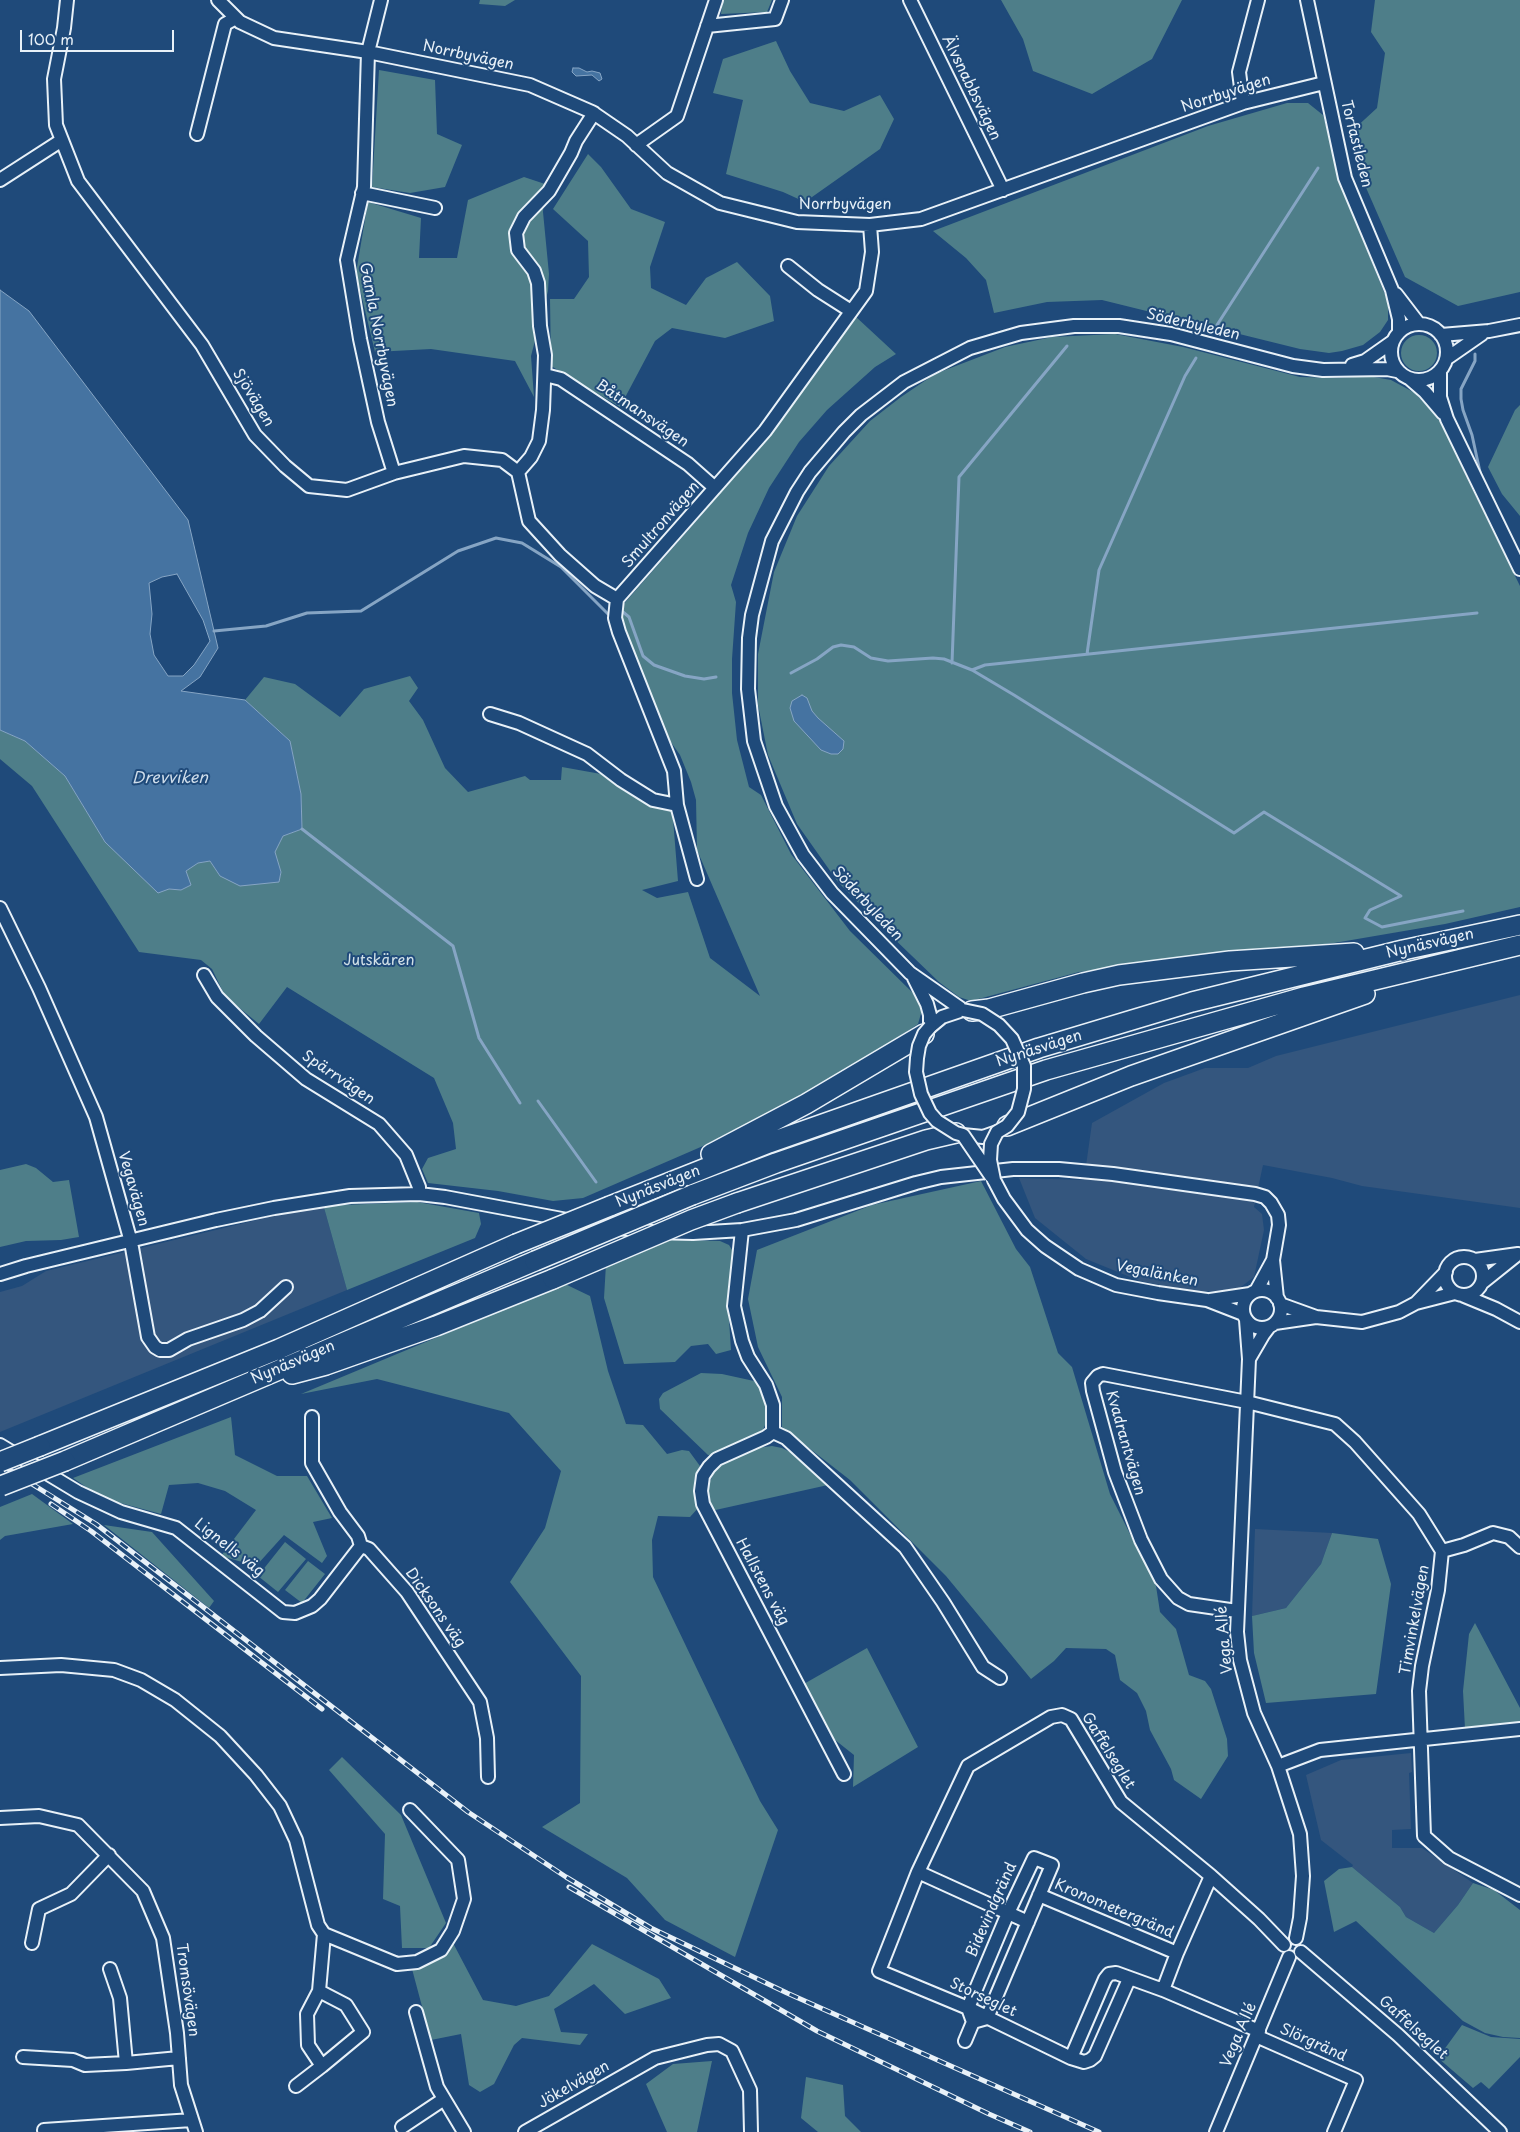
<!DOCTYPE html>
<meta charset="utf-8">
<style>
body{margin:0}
#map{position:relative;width:1520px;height:2132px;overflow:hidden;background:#1f4a7a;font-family:"Playpen Sans",sans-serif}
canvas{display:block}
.scale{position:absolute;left:20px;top:30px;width:154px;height:22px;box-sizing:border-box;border:2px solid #e8f1f8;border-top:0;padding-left:6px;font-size:15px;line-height:18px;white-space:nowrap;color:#e8f1f8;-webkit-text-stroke:4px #1f4a7a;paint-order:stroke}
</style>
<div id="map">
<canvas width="1520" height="2132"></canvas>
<div class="scale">100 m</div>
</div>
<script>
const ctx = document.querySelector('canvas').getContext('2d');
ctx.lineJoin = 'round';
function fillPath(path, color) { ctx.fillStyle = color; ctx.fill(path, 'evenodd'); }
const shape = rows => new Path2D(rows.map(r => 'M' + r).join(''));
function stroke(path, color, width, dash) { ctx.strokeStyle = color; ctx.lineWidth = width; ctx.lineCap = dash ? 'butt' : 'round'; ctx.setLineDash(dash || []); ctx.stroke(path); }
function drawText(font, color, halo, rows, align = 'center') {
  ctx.font = font + ' "Playpen Sans",sans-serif'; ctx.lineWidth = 4; ctx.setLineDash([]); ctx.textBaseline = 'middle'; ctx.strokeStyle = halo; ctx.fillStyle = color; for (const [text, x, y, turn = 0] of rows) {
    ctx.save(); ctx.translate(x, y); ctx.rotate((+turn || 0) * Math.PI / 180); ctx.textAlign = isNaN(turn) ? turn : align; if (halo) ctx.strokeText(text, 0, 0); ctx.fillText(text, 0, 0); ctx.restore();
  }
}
const built = shape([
 [1520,995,1520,1208,1362,1186,1332,1178,1263,1165,1254,1207,1262,1214,1264,1230,1254,1277,1237,1290,1194,1292,1140,1281,1086,1259,1035,1218,1019,1178,1084,1180,1092,1123,1164,1083,1205,1068,1248,1068,1276,1056],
 [323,1204,347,1290,0,1432,0,1292,22,1286,46,1271],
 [1255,1529,1332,1533,1321,1564,1286,1608,1252,1616],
 [1411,1753,1412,1772,1409,1773,1411,1829,1392,1830,1392,1848,1422,1848,1473,1883,1458,1905,1434,1933,1406,1917,1400,1907,1352,1867,1353,1865,1321,1840,1306,1775,1341,1760]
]);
const green = shape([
 [480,0,515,0,505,6,479,4],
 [723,0,772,0,767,12,721,14],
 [1001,0,1182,0,1152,59,1092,94,1033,71,1023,39],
 [1375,0,1520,0,1520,292,1458,306,1405,277,1364,183,1352,131,1377,108,1385,53,1371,32],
 [776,41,790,71,810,103,844,111,880,95,894,119,880,149,805,202,783,192,726,174,743,100,713,93,723,59],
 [379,70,435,80,437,134,462,145,445,187,410,193,372,187],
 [1287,103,1308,103,1323,115,1348,203,1388,302,1388,320,1380,332,1363,345,1342,351,1329,353,1300,349,1102,300,1047,302,994,313,986,280,966,258,933,231,1208,126],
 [588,154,601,167,631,209,665,222,650,267,651,288,686,305,706,278,737,262,770,296,774,321,725,338,672,328,655,341,620,407,551,366,550,299,574,299,589,277,588,241,553,209],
 [524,177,545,184,543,212,549,274,548,291,531,356,534,397,515,361,431,349,375,352,356,273,368,202,421,218,419,258,457,258,468,200],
 [855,316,896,354,875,367,827,410,799,442,769,488,748,533,731,585,736,602,732,659,732,693,737,740,749,787,761,795,791,854,850,931,916,996,922,1010,918,1024,863,1061,804,1095,703,1146,583,1198,553,1201,498,1191,428,1183,422,1169,428,1158,456,1149,453,1123,434,1078,287,987,259,1024,225,996,212,969,201,960,139,952,32,786,0,759,0,730,25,741,65,776,105,842,169,889,181,890,191,885,186,871,198,863,210,861,220,876,279,882,281,872,274,852,283,836,302,829,301,794,290,741,245,700,264,677,295,684,340,717,364,689,410,676,418,688,409,701,423,720,445,768,468,792,525,776,530,780,561,780,562,767,601,774,626,792,656,796,671,794,678,881,642,890,657,898,688,892,710,958,760,996,697,850,696,800,691,782,680,755,668,738,619,619,622,606,705,511,783,418],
 [1115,334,1183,347,1300,377,1338,378,1368,376,1391,380,1415,393,1442,423,1465,474,1520,586,1520,907,1445,924,1334,943,1079,972,971,1001,959,997,939,982,884,929,838,882,797,824,768,755,758,705,758,654,774,572,797,516,829,466,870,421,901,397,935,374,1005,347,1052,337],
 '1401 353a18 18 0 1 1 36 0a18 18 0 1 1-36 0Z',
 [1520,405,1520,516,1502,494,1488,467,1515,410],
 [26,1164,36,1168,53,1182,69,1180,79,1237,61,1240,26,1241,0,1247,0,1170],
 [981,1181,1016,1249,1030,1267,1058,1353,1072,1367,1110,1494,1156,1586,1160,1612,1176,1629,1189,1675,1205,1681,1211,1689,1227,1739,1228,1756,1201,1799,1174,1780,1171,1769,1150,1730,1146,1711,1137,1693,1120,1680,1115,1655,1106,1649,1066,1648,1054,1661,1031,1679,946,1576,850,1480,782,1427,782,1397,758,1347,748,1299,757,1250,872,1205],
 [417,1202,479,1213,481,1224,475,1238,347,1290,323,1204,342,1205],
 [661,1239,720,1241,729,1245,734,1253,729,1281,728,1304,731,1350,716,1354,708,1344,691,1346,675,1362,624,1364,604,1298,606,1264],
 [565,1284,590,1296,608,1371,626,1424,643,1425,667,1454,682,1450,689,1451,700,1466,695,1477,694,1487,699,1507,690,1517,658,1516,652,1540,653,1577,760,1801,778,1830,735,1957,665,1920,627,1878,542,1827,580,1803,581,1676,510,1582,545,1528,561,1471,509,1413,377,1379,301,1394],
 [701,1373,722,1374,754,1381,762,1390,770,1413,763,1430,715,1455,708,1455,660,1409,659,1399,663,1393],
 [231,1417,235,1455,277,1476,307,1476,332,1518,313,1522,327,1556,322,1563,284,1535,256,1566,221,1556,256,1510,225,1491,198,1483,169,1485,161,1514,102,1498,73,1478],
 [772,1446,782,1448,790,1452,828,1485,711,1511,707,1497,709,1483,714,1473,723,1463,757,1448],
 [32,1494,73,1524,5,1536,0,1540,0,1507],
 [104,1525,152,1532,214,1601,209,1608],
 [1332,1533,1378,1539,1391,1584,1376,1694,1266,1703,1254,1653,1252,1616,1286,1608,1321,1564],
 [285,1542,306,1559,278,1592,258,1576],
 [308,1561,325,1574,302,1603,285,1590],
 [1475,1623,1520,1708,1520,1727,1465,1729,1463,1691,1469,1634],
 [867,1648,918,1747,853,1787,854,1755,830,1736,802,1685],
 [342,1757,401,1815,446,1923,429,1948,402,1948,400,1906,383,1899,385,1834,329,1770],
 [1352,1867,1400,1907,1406,1917,1434,1933,1458,1905,1473,1883,1494,1890,1520,1910,1520,2038,1503,2037,1485,2033,1463,2021,1356,1921,1334,1932,1324,1881,1339,1869],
 [453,1943,483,2000,516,2006,549,1996,592,1944,659,1979,671,1998,625,2014,594,1984,554,2009,561,2032,588,2034,580,2045,522,2038,514,2045,494,2084,480,2092,469,2085,461,2034,431,2040,412,1969],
 [1462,2025,1491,2037,1520,2039,1520,2057,1489,2089,1481,2082,1473,2088,1438,2058],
 [712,2061,697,2132,667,2132,646,2084,673,2064],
 [806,2077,843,2085,845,2116,861,2132,818,2132,801,2118]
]);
const water = shape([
 [573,68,579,68,587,72,592,71,600,73,602,79,599,81,592,75,576,76,572,72,573,68],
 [0,290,29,311,188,520,218,648,200,677,181,691,245,700,290,741,301,794,302,829,283,836,275,852,281,872,279,882,240,886,220,876,210,861,198,863,186,871,191,885,181,890,169,889,158,893,105,842,65,776,25,741,0,730,0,290],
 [177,574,203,620,210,641,194,665,183,676,168,676,154,655,150,634,152,614,149,583,162,577,177,574],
 [802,695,807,698,812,711,818,718,844,741,843,749,838,754,831,754,821,750,794,721,790,708,792,701,802,695]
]);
const stream = shape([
 [1217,325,1318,168],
 [1475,354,1475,361,1461,389,1461,399,1463,410,1472,435,1480,472],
 [623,612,629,617,643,656,654,665,685,676,704,679,716,677],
 [214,631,266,626,307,613,361,611,458,551,496,538,522,543,561,567,609,615],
 [1087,654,1099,570,1185,376,1196,358],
 [952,663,959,477,1067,346],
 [972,670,985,665,1477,613],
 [791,673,817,659,833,647,841,645,854,647,871,658,888,661,933,658,944,659,972,670,1014,695,1234,833,1264,812,1401,896,1370,910,1365,918,1382,927,1463,911],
 [302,829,453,946,479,1038,520,1103],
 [538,1101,596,1182]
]);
const minor = shape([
 [67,0,64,28,54,79,56,125,78,181,202,345,255,435,285,466,309,486,347,490,394,473,464,456,502,460,518,472,529,521,560,555,595,586,617,599],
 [218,0,240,22,274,38,368,52,530,85,592,112,627,136,667,173,720,203,797,222,870,225,921,219,1243,103,1324,83],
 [381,0,368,52,364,187,347,260,360,339,378,422,394,473],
 [910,0,1003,190],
 [1307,0,1345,178,1392,290,1399,319,1399,332],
 [707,26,775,19,782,0],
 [1243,103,1239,72,1258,0],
 [197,134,225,24,236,18],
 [636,145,677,116,716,0],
 [0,180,62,140],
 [362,193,435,208],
 [788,266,818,290,851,311],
 [1396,294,1419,324],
 '1391 352a28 28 0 1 1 56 0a28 28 0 1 1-56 0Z',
 [1441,335,1489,331,1520,325],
 [1446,359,1482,334],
 [1352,365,1365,361,1392,342],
 [1440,372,1440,397,1447,419,1520,569],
 [545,375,561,379,688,464,715,488],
 [1410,379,1425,392,1443,413],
 [518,472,531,457,539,441,543,410,545,355,540,326,538,283,534,271,518,250,516,233,524,217,549,191,571,153,576,141,594,113],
 [490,714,519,723,587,754,621,780,653,800,677,805],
 [697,879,677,805,674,771,619,632,615,618,617,599,765,431,866,291,872,252,870,225],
 [0,908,39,988,96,1117,131,1242,148,1337,155,1347,160,1350,169,1350,188,1339,243,1320,260,1311,286,1287],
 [204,975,217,997,256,1036,306,1079,379,1124,406,1155,419,1187,419,1194],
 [914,978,927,1004,930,1015,930,1027],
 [963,1010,910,973,832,893,803,855,776,806,754,741,748,689,749,638,752,615,772,541,797,492,810,472,844,432,861,415,904,382,970,348,1021,333,1074,326,1119,326,1171,334,1293,366,1323,370,1387,369,1397,371],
 [930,1027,942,1017,963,1010],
 [963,1135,983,1137,997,1132],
 [994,1180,1004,1199,1027,1230,1045,1246,1079,1269,1116,1285,1158,1293,1207,1300,1243,1314],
 [742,1230,734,1306,742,1341,748,1357,766,1385,773,1405,773,1432,786,1438,905,1547,943,1602,983,1667,1000,1678],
 '1445 1276a19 19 0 1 1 38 0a19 19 0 1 1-38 0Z',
 [1475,1260,1518,1254],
 [0,1274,26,1266,216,1220,274,1208,350,1196,419,1194,445,1197,594,1225,652,1232,693,1233,742,1230,796,1220,916,1183,941,1177,1013,1169,1059,1169,1113,1174,1255,1194,1265,1197,1271,1203,1278,1215,1279,1225,1273,1260,1277,1298],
 [1483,1282,1518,1254],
 '1243 1309a19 19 0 1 1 38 0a19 19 0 1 1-38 0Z',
 [1256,1291,1273,1260],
 [1462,1295,1496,1309,1520,1322],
 [1210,1300,1250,1294],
 [1416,1303,1446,1272],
 [1280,1304,1316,1317,1362,1322,1399,1312,1416,1303,1455,1293],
 [1246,1320,1249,1359,1237,1632,1240,1660,1254,1713,1278,1766,1300,1834,1303,1876,1300,1918,1296,1938],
 [1275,1323,1316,1317],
 [1249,1359,1263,1335,1269,1327],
 [312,1417,312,1463,340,1512,358,1536,361,1546,369,1549,407,1592,480,1702,487,1738,488,1777],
 [773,1432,766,1437,717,1459,709,1467,703,1476,701,1491,703,1504,844,1774],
 [0,1445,78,1492,121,1512,176,1528,283,1612,295,1613,312,1606,320,1599,361,1546],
 [1442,1551,1464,1545,1493,1533,1509,1537,1520,1547],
 [1237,1611,1189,1604,1178,1598,1161,1579,1141,1540,1115,1472,1093,1391,1092,1383,1098,1376,1103,1374,1247,1402,1335,1424,1355,1442,1419,1514,1442,1551,1438,1590,1422,1666,1419,1691,1424,1836,1449,1858,1520,1895],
 [0,1668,61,1665,114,1670,141,1680,175,1700,220,1736,256,1775,280,1806,296,1840,318,1925,324,1934,397,1964,417,1962,441,1950,453,1931,464,1899,458,1860,410,1810],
 [1278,1766,1320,1750,1520,1729],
 [0,1818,39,1816,78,1825,143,1891,163,1938,177,2033,181,2085,196,2132],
 [918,1872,1028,1922],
 [1039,1895,1177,1953],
 [32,1943,39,1909,71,1894,109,1855],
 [1301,1952,1398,2035,1500,2132],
 [1129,1979,1095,2056,1090,2060,1084,2062,1071,2058,968,2008,879,1971,918,1872,968,1766,1051,1717,1062,1715,1071,1719,1121,1802,1211,1876,1259,1919,1284,1945],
 [1163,1990,1177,1953,1211,1876],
 [319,1991,324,1934],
 [416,2012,437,2087,464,2132],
 [1256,2036,1356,2080,1334,2132],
 [965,2041,973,2022,968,2008,1008,1913,1034,1858,1052,1865,987,2018,973,2022],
 [23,2057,73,2060,85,2065,126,2063,120,1998,110,1969],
 [1071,2058,1105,1979,1109,1974,1116,1973,1163,1990,1259,2031],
 [126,2063,179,2058],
 [296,2086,322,2066,363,2032,346,2005,319,1991,307,2014,308,2045,322,2066],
 [402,2127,444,2099],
 [44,2130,192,2120],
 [525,2132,655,2058,707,2045,719,2044,732,2051,750,2090,751,2132],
 [1216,2132,1289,1957]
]);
const highway = shape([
 [972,1011,989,1009,1083,983,1119,975,1230,961,1354,953],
 [1007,1126,1131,1076,1365,994],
 [711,1154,806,1104,924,1034],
 [692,1195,776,1163,1046,1070,1304,997,1520,945],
 [737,1203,926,1140,956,1133],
 [610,1206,769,1143,1039,1048,1192,1002,1403,950,1520,925],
 [292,1374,326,1365,436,1326,553,1279],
 [40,1446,279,1349,516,1244],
 [65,1461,535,1261]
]);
const rail = shape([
 [0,1464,96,1524,468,1812,566,1877,651,1928,787,1993,1099,2132],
 [51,1504,91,1531,322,1709],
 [569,1887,817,2031,989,2114,1030,2132]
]);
const minorBridge = shape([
 [963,1010,982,1014,999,1025,1012,1039,1024,1066,1024,1089,1018,1112,1007,1126,997,1132,991,1144,990,1160,994,1180],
 [930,1027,924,1034,919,1046,917,1058,916,1072,921,1094,930,1113,937,1121,956,1133,963,1135,991,1176]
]);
const highwayBridge = shape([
 [516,1244,610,1206],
 [535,1261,692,1195],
 [553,1279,691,1220,737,1203],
 [0,1462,40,1446],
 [1,1486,65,1461]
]);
const streetNames = [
 ["Norrbyvägen",468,56,12],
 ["Älvsnabbsvägen",971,88,64],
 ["Norrbyvägen",1226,94,-18],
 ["Torfastleden",1356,144,76],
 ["Norrbyvägen",845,205],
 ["Söderbyleden",1193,325,13],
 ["Gamla Norrbyvägen",378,335,79],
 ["Sjövägen",253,398,58],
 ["Båtmansvägen",642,414,34],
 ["Smultronvägen",661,525,-49],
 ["Söderbyleden",867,904,47],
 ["Nynäsvägen",1430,944,-13],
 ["Nynäsvägen",1039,1049,-18],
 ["Spärrvägen",338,1078,34],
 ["Nynäsvägen",658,1187,-22],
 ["Vegavägen",133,1189,74],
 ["Vegalänken",1157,1274,11],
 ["Nynäsvägen",293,1363,-23],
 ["Kvadrantvägen",1125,1443,74],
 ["Lignells väg",229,1548,38],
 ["Hallstens väg",762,1582,62],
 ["Dicksons väg",435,1608,55],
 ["Timvinkelvägen",1415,1620,-80],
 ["Vega Allé",1225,1640,-95],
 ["Gaffelseglet",1108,1751,58],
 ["Kronometergränd",1114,1909,23],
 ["Bidevindgränd",992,1910,-66],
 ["Tromsövägen",187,1990,82],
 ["Storseglet",983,1998,25],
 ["Gaffelseglet",1413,2028,42],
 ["Vega Allé",1239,2035,-67],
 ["Slörgränd",1313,2043,24],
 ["Jökelvägen",574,2085,-30]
];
const parkNames = [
 ["Jutskären",379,961]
];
const waterNames = [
 ["Drevviken",170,779]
];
fillPath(built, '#34567e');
fillPath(green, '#4e7e89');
fillPath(water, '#4573a1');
stroke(water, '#86a5c4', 1);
stroke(stream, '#86a5c4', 3);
stroke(minor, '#e8f1f8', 16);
stroke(highway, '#e8f1f8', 22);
stroke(minor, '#1f4a7a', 12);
stroke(highway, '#1f4a7a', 19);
stroke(rail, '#e8f1f8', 5);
stroke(rail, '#1f4a7a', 3, [9]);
stroke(minorBridge, '#e8f1f8', 16, []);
stroke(highwayBridge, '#e8f1f8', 22, []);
stroke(minorBridge, '#1f4a7a', 12);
stroke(highwayBridge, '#1f4a7a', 19);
drawText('15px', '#e8f1f8', '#1f4a7a', streetNames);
drawText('15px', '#d1e0e7', '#1f4a7a', parkNames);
drawText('italic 16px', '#d0deeb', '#1f4a7a', waterNames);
</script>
